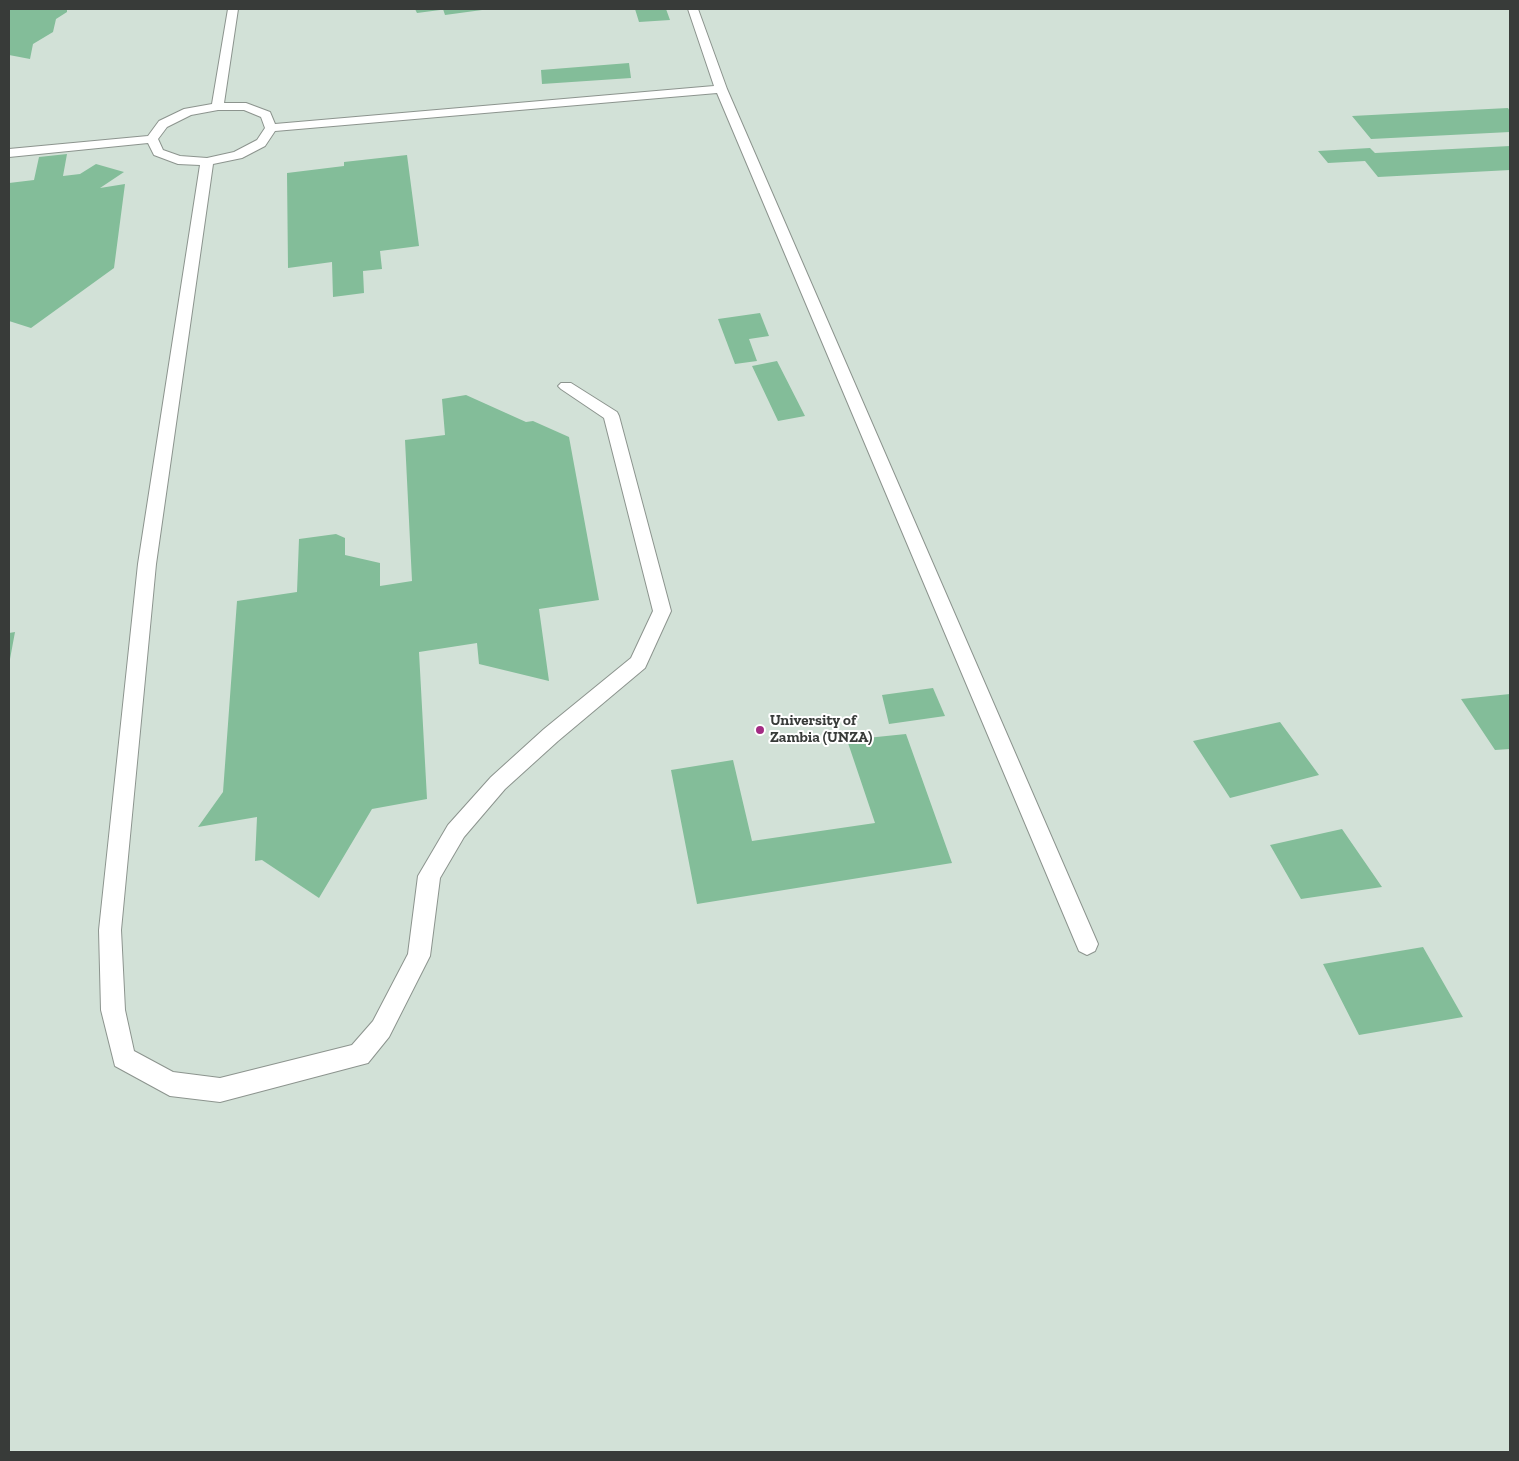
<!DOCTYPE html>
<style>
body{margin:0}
#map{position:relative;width:1519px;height:1461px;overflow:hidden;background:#e3ebe5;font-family:"Zilla Slab",serif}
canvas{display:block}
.frame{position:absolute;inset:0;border:10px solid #383b39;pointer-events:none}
</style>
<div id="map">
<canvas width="1519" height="1461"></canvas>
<div class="frame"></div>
</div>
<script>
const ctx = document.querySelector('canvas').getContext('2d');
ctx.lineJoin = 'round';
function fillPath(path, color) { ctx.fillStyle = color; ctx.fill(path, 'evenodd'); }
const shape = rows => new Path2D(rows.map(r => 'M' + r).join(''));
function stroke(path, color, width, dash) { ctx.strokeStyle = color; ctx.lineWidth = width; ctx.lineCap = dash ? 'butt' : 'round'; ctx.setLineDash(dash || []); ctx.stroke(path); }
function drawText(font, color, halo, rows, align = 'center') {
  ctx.font = font + ' "Zilla Slab",serif'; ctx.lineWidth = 4; ctx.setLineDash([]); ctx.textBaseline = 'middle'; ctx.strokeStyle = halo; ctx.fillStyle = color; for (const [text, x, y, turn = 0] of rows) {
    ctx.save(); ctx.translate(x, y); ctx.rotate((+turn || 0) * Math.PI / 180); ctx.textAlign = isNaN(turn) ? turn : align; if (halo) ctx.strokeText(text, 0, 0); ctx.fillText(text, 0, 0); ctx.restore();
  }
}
const built = shape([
 [9,9,1510,9,1510,1452,9,1452]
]);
const building = shape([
 [9,9,67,9,67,12,56,19,53,32,33,44,30,59,9,55],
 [415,9,440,9,440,10,417,13],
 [443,9,482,9,482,10,445,15],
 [635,9,666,9,670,20,639,22],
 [629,63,631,78,542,84,541,70],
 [1508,108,1510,111,1510,132,1371,139,1352,116],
 [1510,146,1510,170,1378,177,1365,161,1328,163,1318,151,1370,148,1375,153],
 [67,154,63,176,80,174,96,164,124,172,100,188,125,184,114,268,31,328,9,321,9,183,34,180,39,157],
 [407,155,419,246,380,251,382,269,363,271,364,293,333,297,332,262,288,268,287,173,344,166,344,162],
 [760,313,769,336,749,339,757,361,735,364,718,319],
 [777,361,805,416,778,421,752,366],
 [466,395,526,422,533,421,569,437,599,600,539,609,549,681,479,664,477,643,419,652,427,799,372,809,319,898,262,860,255,861,257,817,198,827,223,792,237,601,297,592,299,539,336,534,345,538,345,555,380,563,380,586,412,581,405,440,445,435,442,399],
 [15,632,10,659,9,659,9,633],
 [933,688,945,716,889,724,882,695],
 [1510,694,1510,749,1495,750,1461,699],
 [1280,722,1319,775,1230,798,1193,741],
 [906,734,952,863,697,904,671,770,733,760,752,841,875,823,847,740],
 [1342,829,1382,887,1301,899,1270,845],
 [1423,947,1463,1017,1359,1035,1323,964]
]);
const service = shape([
 [228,9,238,9,224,103,246,103,270,112,275,124,714,86,688,9,698,9,727,89,1098,944,1095,951,1087,955,1079,951,1076,944,717,93,275,131,265,146,242,158,213,164,156,564,121,930,125,1010,134,1051,173,1072,220,1078,352,1045,373,1021,408,954,418,876,448,825,491,777,544,729,631,658,653,611,604,418,561,389,558,386,561,383,571,383,617,412,619,416,671,611,645,668,558,741,505,789,464,837,440,878,430,956,389,1037,368,1063,220,1102,170,1096,115,1066,101,1010,99,930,138,564,200,165,178,164,154,155,148,143,9,157,9,149,148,136,159,121,184,109,212,104,228,9],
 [218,110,244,110,261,117,265,128,257,140,234,152,207,158,180,156,163,150,158,139,167,127,191,115,218,110]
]);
const markers = [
 [760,730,5,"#a32b83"]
];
const poiNames = [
 ["University of",770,721],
 ["Zambia (UNZA)",770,738]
];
fillPath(built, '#d2e1d7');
fillPath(building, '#83bd99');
stroke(service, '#8c948e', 2);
fillPath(service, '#fff');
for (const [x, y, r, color] of markers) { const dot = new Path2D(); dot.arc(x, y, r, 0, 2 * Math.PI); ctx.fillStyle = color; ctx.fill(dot); stroke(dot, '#fff', 2); }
drawText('bold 15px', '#383b39', '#fff', poiNames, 'left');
</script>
